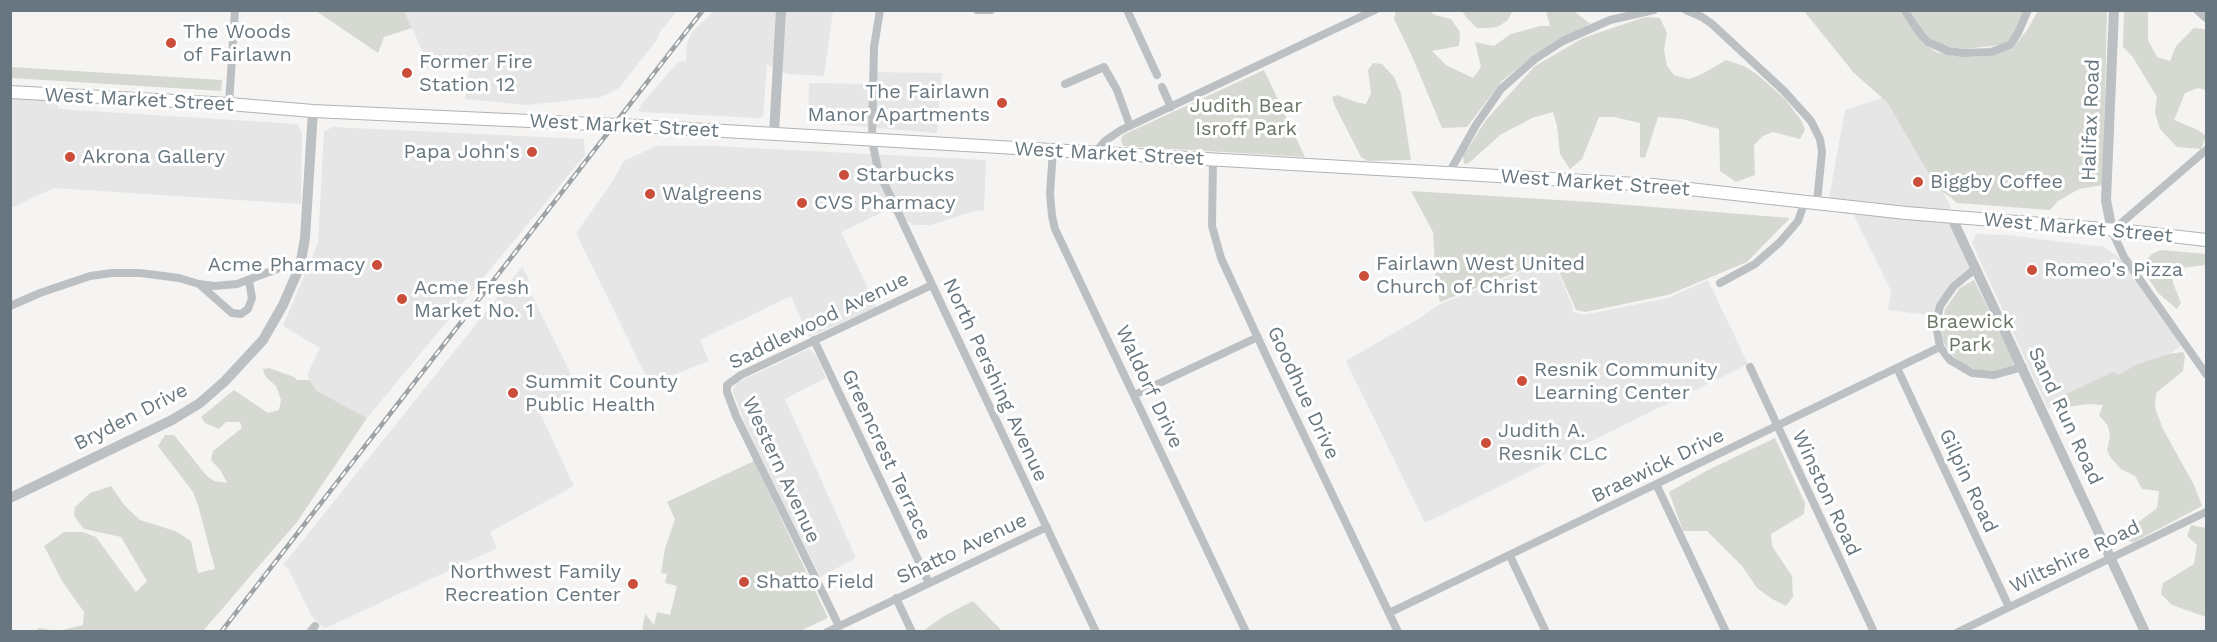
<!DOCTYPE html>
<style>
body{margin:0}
#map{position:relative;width:2217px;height:642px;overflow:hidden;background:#f5f4f2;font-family:"Work Sans",sans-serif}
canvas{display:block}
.frame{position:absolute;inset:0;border:12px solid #68777f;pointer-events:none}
</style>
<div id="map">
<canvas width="2217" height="642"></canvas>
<div class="frame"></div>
</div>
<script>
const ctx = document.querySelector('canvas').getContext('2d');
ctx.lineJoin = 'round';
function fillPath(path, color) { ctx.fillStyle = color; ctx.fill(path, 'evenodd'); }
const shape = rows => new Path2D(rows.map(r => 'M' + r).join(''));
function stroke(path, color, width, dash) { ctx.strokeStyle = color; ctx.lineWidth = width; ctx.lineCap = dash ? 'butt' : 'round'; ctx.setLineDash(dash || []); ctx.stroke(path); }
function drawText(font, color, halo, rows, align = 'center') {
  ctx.font = font + ' "Work Sans",sans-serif'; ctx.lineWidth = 6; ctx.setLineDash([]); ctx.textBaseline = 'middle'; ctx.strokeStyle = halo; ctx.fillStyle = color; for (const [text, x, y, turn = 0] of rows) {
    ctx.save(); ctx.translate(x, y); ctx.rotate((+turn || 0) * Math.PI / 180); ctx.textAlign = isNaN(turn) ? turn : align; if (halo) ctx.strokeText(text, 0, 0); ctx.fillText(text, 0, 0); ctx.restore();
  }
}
const built = shape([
 [404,11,677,11,660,32,656,41,619,88,601,97,527,105,465,99,469,71,434,60,422,50],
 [714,11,833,11,824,76,787,74,767,64,763,116,760,118,640,112,638,110,641,105,678,62,686,61,687,43,692,32],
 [869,72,942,73,937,133,808,122,809,83,869,84],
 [10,92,58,95,58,109,297,124,302,132,301,204,54,188,11,208],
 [1888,96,1950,205,1951,216,1976,268,1953,287,1937,316,1888,310,1891,291,1850,207,1828,204,1845,110],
 [332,127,584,139,585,155,367,418,317,391,309,380,308,373,320,348,283,326,318,243,324,132],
 [656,146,713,146,986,160,984,210,971,212,931,225,914,225,887,210,841,232,866,284,876,307,809,337,791,296,700,340,709,361,650,384,576,233,613,181,624,161],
 [1976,234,2008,235,2104,247,2124,261,2182,345,2122,388,2113,382,2048,409,1972,243],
 [1553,260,1572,305,1573,312,1583,315,1668,298,1708,280,1748,364,1425,523,1346,361,1420,318,1440,304],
 [522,267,528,277,530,292,578,388,538,409,574,486,490,532,497,548,326,628,322,627,311,615,288,568,283,565],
 [809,349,816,355,826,378,785,399,856,558,820,577,745,424,733,392,733,389,738,382]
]);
const green = shape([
 [1396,10,1429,11,1435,15,1451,19,1460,32,1459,46,1432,51,1446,65,1473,78,1481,67,1475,42,1494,46,1511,34,1540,26,1550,26,1546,11,1574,11,1589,23,1593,22,1527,61,1502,81,1467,127,1442,128,1412,56,1394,19],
 [316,11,404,11,412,28,384,37,378,53],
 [1462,11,1513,11,1507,21,1497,27,1487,28,1477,28,1466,17],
 [1804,11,1899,11,1923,43,1936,52,1954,56,1978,57,2012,49,2027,30,2038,11,2107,11,2103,185,2079,189,2058,201,2050,210,1957,203,1949,196,1938,189,1887,102,1854,73],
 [1907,11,2026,11,2008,44,1965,49,1944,46,1923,34],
 [2124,11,2148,11,2148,40,2157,57,2170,61,2176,46,2194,28,2204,29,2206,31,2206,90,2198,88,2185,93,2174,120,2198,130,2206,136,2201,149,2177,147,2160,129,2155,113,2157,97,2132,56,2123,47],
 [1645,17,1660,18,1667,33,1664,50,1667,66,1674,75,1689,79,1702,74,1726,60,1744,66,1758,75,1785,99,1801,120,1805,130,1800,139,1773,132,1763,136,1754,145,1755,175,1736,182,1720,171,1719,129,1682,119,1658,117,1645,158,1640,157,1640,123,1614,117,1599,117,1582,159,1570,169,1560,154,1557,126,1553,112,1532,118,1500,135,1469,163,1464,164,1463,156,1486,120,1535,66,1583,38],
 [1373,63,1382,64,1394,77,1401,94,1411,160,1368,161,1361,157,1335,106,1332,97,1337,95,1356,102,1366,104,1371,93,1368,70],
 [11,67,222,80,221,91,11,78],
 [1264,70,1305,157,1123,146,1121,139,1123,135],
 [1411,191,1591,202,1790,218,1747,262,1668,295,1585,312,1576,310,1553,258,1440,302,1436,285,1433,232],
 [2161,250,2206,254,2206,265,2172,269,2173,283,2181,303,2177,309,2158,293,2143,270,2143,263,2152,254],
 [1974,280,2016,365,1996,371,1977,370,1962,364,1951,354,1943,342,1942,330,1945,309,1960,288],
 [2183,352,2185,356,2183,371,2156,393,2155,408,2163,429,2194,485,2202,506,2134,542,2120,540,2127,531,2157,508,2159,491,2142,489,2135,476,2121,469,2111,458,2107,450,2110,437,2108,426,2099,415,2103,405,2089,404,2059,408,2049,402,2113,372,2118,375,2138,364,2169,354],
 [269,368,294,377,297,380,309,380,317,391,367,418,297,522,203,631,35,631,39,628,58,631,83,625,84,612,62,581,44,546,64,532,83,532,96,537,136,592,147,581,121,537,84,529,77,520,74,515,75,507,90,493,111,486,125,506,140,520,175,531,191,541,198,573,215,569,198,505,193,492,158,446,165,435,174,435,206,475,214,481,227,483,221,471,211,460,213,451,242,428,240,422,226,422,219,429,205,423,201,417,234,390,268,413,279,410,281,400,276,386,265,376,263,369],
 [1775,438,1805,503,1804,514,1771,534,1772,546,1792,576,1793,597,1786,606,1772,599,1757,588,1742,566,1707,531,1683,531,1669,492,1708,470],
 [754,461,828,618,800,631,642,632,645,614,654,625,657,612,670,615,677,586,665,583,667,574,661,573,665,549,675,519,667,502],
 [2191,525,2206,528,2206,617,2172,605,2161,594,2163,583,2194,564,2197,545,2187,536],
 [973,601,1002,631,923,631,944,616]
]);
const minor = shape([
 [880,10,874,47,872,140,878,170,1096,632],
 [977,10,991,10],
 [1127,10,1157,75],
 [1686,10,1702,17,1712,24,1784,91,1811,121,1820,139,1822,152,1817,202],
 [1904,10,1921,35,1928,42,1948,51,1963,53,1991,52,2010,45,2018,33,2028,10],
 [2197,10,2206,18],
 [1065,84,1104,67,1117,90,1130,126],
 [1162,87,1171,107],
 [229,104,235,10],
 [2206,150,2112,231,2124,257,2206,374],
 [1053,151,1050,193,1052,216,1055,229,1246,632],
 [1095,153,1105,141,1121,130,1375,10],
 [1213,160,1212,226,1221,258,1270,364,1398,632],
 [1449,173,1476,125,1501,89,1535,59,1563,41,1610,20,1654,10],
 [1976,268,1953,287,1940,306,1936,325,1940,347,1950,360,1972,373,1994,375,2023,367],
 [1720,283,1755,264,1780,242,1798,221,1805,201],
 [199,284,215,286,237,284,277,269],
 [10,306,40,293,90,276,112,273,140,273,179,278,199,284,232,313,241,314,248,309,252,298,249,281],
 [814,340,929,583],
 [1750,367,1874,632],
 [1897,368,2009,607],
 [1134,395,1258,337],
 [1657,486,1726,632],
 [1510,556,1546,632],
 [896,598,912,632],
 [1389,613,1940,347],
 [839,626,736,416,727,392,727,385,741,375,932,285],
 [310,632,315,626],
 [827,632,1047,527],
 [1958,632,2206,512]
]);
const tertiary = shape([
 [774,134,781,10],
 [1951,216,2145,632],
 [2112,231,2106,200,2114,10],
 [10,498,172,420,200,403,225,381,263,340,283,305,300,266,305,238,313,111]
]);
const primary = shape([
 [10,92,229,104,313,111,638,126,1653,185,1906,213,2128,231,2206,240]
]);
const rail = shape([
 [221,632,703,10]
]);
const markers = [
 [171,43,6,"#cb4e3b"],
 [407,73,6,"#cb4e3b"],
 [1002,103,6,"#cb4e3b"],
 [532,152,6,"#cb4e3b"],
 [70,157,6,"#cb4e3b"],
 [844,175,6,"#cb4e3b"],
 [1918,182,6,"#cb4e3b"],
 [650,194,6,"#cb4e3b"],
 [802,203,6,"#cb4e3b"],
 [377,265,6,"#cb4e3b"],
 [2032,270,6,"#cb4e3b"],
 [1364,276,6,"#cb4e3b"],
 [402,299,6,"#cb4e3b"],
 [1522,381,6,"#cb4e3b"],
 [513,393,6,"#cb4e3b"],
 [1486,443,6,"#cb4e3b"],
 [744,582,6,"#cb4e3b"],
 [633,584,6,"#cb4e3b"]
];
const poiNames = [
 ["The Woods",183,32],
 ["of Fairlawn",183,55],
 ["Former Fire",419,62],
 ["Station 12",419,85],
 ["The Fairlawn",990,92,"right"],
 ["Manor Apartments",990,115,"right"],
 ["Papa John's",520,152,"right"],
 ["Akrona Gallery",82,157],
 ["Starbucks",856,175],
 ["Biggby Coffee",1930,182],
 ["Walgreens",662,194],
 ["CVS Pharmacy",814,203],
 ["Fairlawn West United",1376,264],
 ["Church of Christ",1376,287],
 ["Acme Pharmacy",365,265,"right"],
 ["Romeo's Pizza",2044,270],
 ["Acme Fresh",414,288],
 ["Market No. 1",414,311],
 ["Resnik Community",1534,370],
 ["Learning Center",1534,393],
 ["Summit County",525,382],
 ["Public Health",525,405],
 ["Judith A.",1498,431],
 ["Resnik CLC",1498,454],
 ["Northwest Family",621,572,"right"],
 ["Recreation Center",621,595,"right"],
 ["Shatto Field",756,582]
];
const streetNames = [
 ["West Market Street",139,100,3],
 ["Halifax Road",2091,120,-88],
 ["West Market Street",624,126,3],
 ["West Market Street",1109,154,3],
 ["West Market Street",1595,183,4],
 ["West Market Street",2078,228,5],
 ["Saddlewood Avenue",819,321,-26],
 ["North Pershing Avenue",995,380,65],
 ["Waldorf Drive",1149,387,65],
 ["Goodhue Drive",1303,393,65],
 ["Sand Run Road",2065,416,65],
 ["Bryden Drive",131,417,-27],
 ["Greencrest Terrace",886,455,65],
 ["Braewick Drive",1658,466,-26],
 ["Western Avenue",781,470,65],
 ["Gilpin Road",1968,481,65],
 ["Winston Road",1826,493,65],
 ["Shatto Avenue",962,549,-25],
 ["Wiltshire Road",2075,557,-26]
];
const parkNames = [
 ["Judith Bear",1246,106],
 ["Isroff Park",1246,129],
 ["Braewick",1970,322],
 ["Park",1970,345]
];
fillPath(built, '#e5e6e5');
fillPath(green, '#d5d9d1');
stroke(primary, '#aeb3b5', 14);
stroke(minor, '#bcc0c3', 8);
stroke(tertiary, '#bcc0c3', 10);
stroke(primary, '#fff', 12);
stroke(rail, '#9da3a7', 4.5);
stroke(rail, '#fff', 2, [7]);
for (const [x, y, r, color] of markers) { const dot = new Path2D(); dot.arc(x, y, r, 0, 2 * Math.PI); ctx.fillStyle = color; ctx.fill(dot); stroke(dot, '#fff', 2); }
drawText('20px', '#68777f', '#fff', poiNames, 'left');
drawText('20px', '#68777f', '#fff', streetNames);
drawText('20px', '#6b7766', '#fff', parkNames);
</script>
